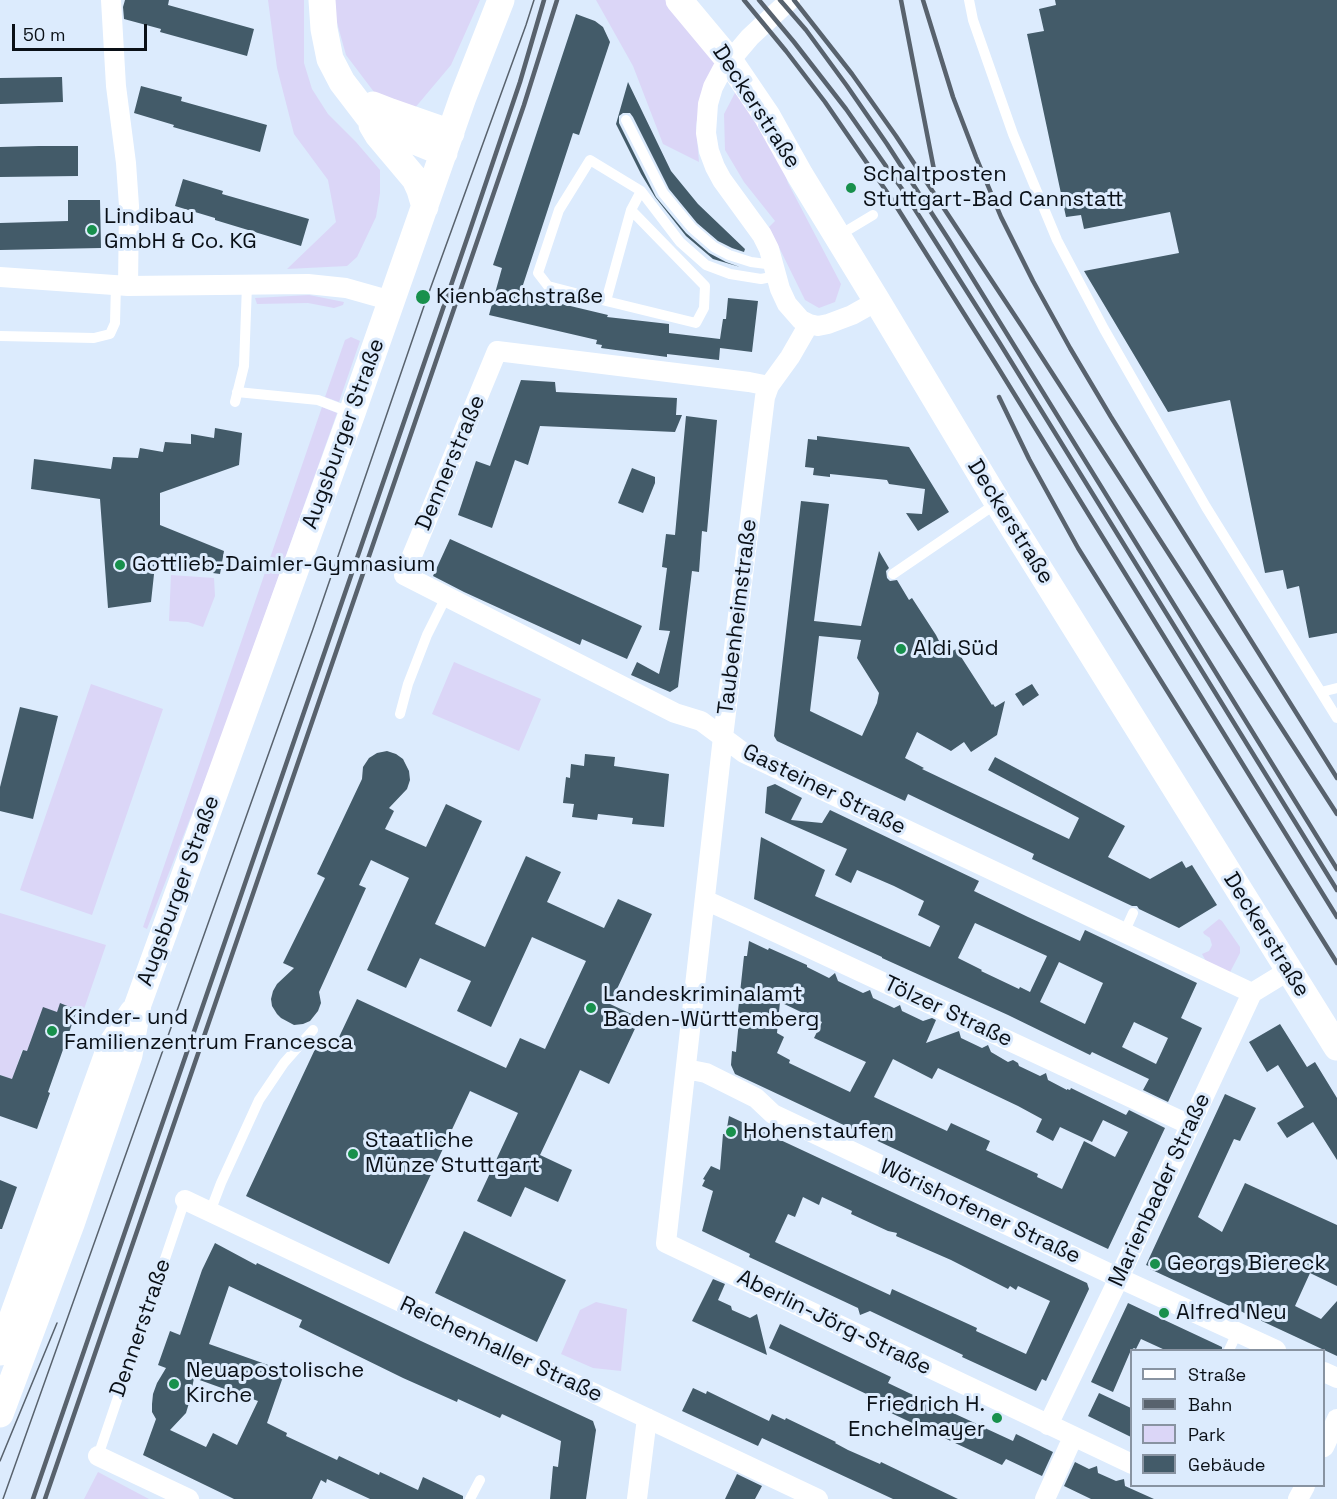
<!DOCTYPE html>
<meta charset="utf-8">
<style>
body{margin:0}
#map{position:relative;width:1337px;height:1499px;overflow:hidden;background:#dcebfd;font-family:"Space Grotesk",sans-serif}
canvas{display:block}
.legend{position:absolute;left:1130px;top:1349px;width:195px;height:138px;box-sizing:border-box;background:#dcebfd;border:2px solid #8893a1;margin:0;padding:8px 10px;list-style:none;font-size:18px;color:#0a1017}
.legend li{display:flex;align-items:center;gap:12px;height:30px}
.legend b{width:30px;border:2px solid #8893a1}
.scale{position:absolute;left:12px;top:24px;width:135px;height:27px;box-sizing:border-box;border:3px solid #0a1017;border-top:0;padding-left:8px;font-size:18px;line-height:21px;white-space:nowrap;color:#0a1017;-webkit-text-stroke:4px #dcebfd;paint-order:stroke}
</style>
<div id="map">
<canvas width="1337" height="1499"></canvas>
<ul class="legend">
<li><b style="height:8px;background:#fff"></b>Straße</li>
<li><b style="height:8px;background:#58626d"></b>Bahn</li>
<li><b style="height:16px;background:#dbd6f7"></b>Park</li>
<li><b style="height:16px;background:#435b69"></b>Gebäude</li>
</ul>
<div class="scale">50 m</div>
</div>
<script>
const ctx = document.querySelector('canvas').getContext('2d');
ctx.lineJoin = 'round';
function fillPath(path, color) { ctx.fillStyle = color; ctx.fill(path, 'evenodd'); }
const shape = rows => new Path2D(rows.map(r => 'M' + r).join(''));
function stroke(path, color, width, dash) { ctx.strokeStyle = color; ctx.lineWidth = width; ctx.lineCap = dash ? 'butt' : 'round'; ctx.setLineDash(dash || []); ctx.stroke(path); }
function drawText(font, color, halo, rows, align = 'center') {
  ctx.font = font + ' "Space Grotesk",sans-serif'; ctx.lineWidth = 6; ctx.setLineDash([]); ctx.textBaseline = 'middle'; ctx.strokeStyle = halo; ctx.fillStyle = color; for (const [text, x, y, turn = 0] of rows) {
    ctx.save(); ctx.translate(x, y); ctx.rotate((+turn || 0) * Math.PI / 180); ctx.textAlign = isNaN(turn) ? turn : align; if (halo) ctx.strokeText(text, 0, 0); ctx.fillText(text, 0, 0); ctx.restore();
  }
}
const green = shape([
 [268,0,304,0,304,63,312,89,328,114,356,142,380,170,380,193,376,217,357,257,347,266,287,269,336,222,328,180,294,134,277,68],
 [334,0,480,0,451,65,414,109,374,92,346,55,334,12],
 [596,0,670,0,718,58,703,87,696,126,699,162,663,144,633,66],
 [737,89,777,151,788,183,841,284,835,302,819,308,805,300,769,227,775,221,744,182,725,150,724,114],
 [309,295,344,302,343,305,334,308,308,303,257,304,255,298],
 [351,337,360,341,339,402,325,397,345,340],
 [322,407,337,413,216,752,147,929,143,927],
 [171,575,214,578,215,596,203,627,188,622,169,621],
 [454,662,541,699,519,751,432,714],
 [91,684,163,709,92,915,20,890],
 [0,913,106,945,83,1012,61,1004,57,1013,27,1051,22,1050,17,1066,28,1085,0,1075],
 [1219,919,1222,921,1240,947,1240,953,1229,974,1207,963,1202,954,1209,951,1212,945,1210,938,1204,934,1203,932],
 [596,1302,627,1309,621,1371,593,1368,561,1354,580,1310],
 [98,1472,149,1499,84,1499]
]);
const building = shape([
 [125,0,169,0,168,5,254,29,247,56,160,32,161,29,124,19,123,7],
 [1055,0,1337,0,1337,633,1309,638,1299,586,1287,589,1283,570,1265,573,1230,400,1168,412,1084,271,1179,253,1170,212,1084,229,1081,215,1066,217,1027,34,1044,31,1039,9,1056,5],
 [576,14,595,21,603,27,610,42,579,135,573,133,520,294,608,315,607,317,669,324,669,333,720,339,723,319,726,319,728,298,758,301,752,352,720,348,719,360,667,354,667,357,601,348,602,345,596,344,597,340,489,315,502,268,493,265],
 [62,77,63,102,0,104,0,78],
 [628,82,671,171,698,204,745,249,744,252,732,248,718,241,697,223,669,189,633,117,630,113,623,113,619,116,619,123,656,197,686,233,709,253,726,262,740,267,713,259,686,236,655,197,641,174,616,124],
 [141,86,182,97,181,101,267,125,260,152,173,127,174,125,134,113],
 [39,146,78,146,78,176,0,177,0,147],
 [183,179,223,191,222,194,309,219,301,246,215,220,215,218,175,206],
 [68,200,100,200,101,248,0,250,0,223,68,221],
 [521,380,555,382,556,392,677,398,676,415,682,415,675,432,540,426,528,465,515,460,492,528,458,515,476,461,490,466],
 [686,416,717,420,707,532,702,531,699,572,692,571,678,687,670,692,631,675,637,662,659,674,670,631,659,630,667,568,662,567,666,534,675,535],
 [215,428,242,433,239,465,160,493,160,525,224,551,220,574,155,565,151,602,108,608,100,499,31,489,34,459,111,469,113,457,138,458,140,448,163,452,165,442,191,444,191,434,214,438],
 [817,436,909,447,949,512,918,531,906,513,922,514,925,489,889,484,887,480,830,474,830,477,813,475,814,468,805,467,808,439,817,440],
 [632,468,655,477,655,483,643,513,618,503],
 [801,501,829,504,814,621,861,626,879,551,889,568,886,571,887,578,890,581,897,580,909,600,912,598,936,635,945,653,946,652,947,654,956,649,992,705,993,704,995,707,1005,701,997,735,971,752,964,742,951,751,917,732,905,758,924,768,922,769,1069,839,1079,818,988,770,995,757,1125,826,1108,857,1150,879,1182,861,1186,868,1192,865,1217,905,1179,928,1139,909,1137,906,1132,906,1032,859,1034,854,954,816,908,794,905,801,777,741,774,736],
 [819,636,861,640,857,658,879,693,877,703,862,736,810,711],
 [450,539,642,626,627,659,582,639,580,645,464,592,433,576],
 [1032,684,1039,695,1023,706,1015,694],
 [20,707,58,716,33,819,0,811,0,787],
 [387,751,396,754,403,759,409,771,410,780,407,789,389,808,394,811,385,829,426,847,446,804,482,821,435,924,485,947,526,856,561,872,547,902,604,928,618,899,652,914,610,1004,640,1018,609,1084,580,1070,540,1155,572,1170,558,1202,525,1187,511,1217,477,1201,518,1113,470,1091,389,1264,246,1196,317,1045,332,1052,357,999,506,1068,520,1038,545,1049,586,961,532,937,491,1027,457,1011,471,981,420,958,406,988,367,970,409,878,371,860,359,885,366,888,319,992,321,1003,318,1011,310,1021,303,1024,294,1025,281,1018,277,1014,272,1006,271,999,273,991,277,984,294,968,283,963,325,878,317,874,362,779,363,767,369,758,377,753],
 [585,754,615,757,614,766,669,774,664,827,632,824,633,818,598,814,597,820,572,817,574,804,563,803,566,777,570,778,571,764,584,766],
 [775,784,802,798,791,820,822,823,830,810,979,881,974,891,1028,917,1080,941,1085,930,1197,983,1181,1018,1202,1028,1168,1102,1143,1090,1149,1079,1092,1052,1090,1055,1008,1015,882,958,882,957,754,899,761,837,825,870,815,896,930,947,940,926,918,915,924,901,894,886,857,870,851,883,835,875,847,849,765,813,767,787],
 [975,923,1047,956,1030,992,1020,987,1019,989,981,971,982,970,958,958],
 [1059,962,1103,983,1085,1024,1040,1002],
 [1134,1022,1168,1038,1156,1064,1122,1047],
 [749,941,768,950,769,948,807,965,807,967,829,978,835,973,838,981,863,993,870,990,873,998,894,1008,900,1005,902,1011,923,1021,932,1018,936,1020,926,1043,959,1031,961,1038,982,1048,988,1045,991,1052,1008,1062,1013,1060,1018,1063,1019,1066,1040,1076,1046,1073,1048,1080,1067,1090,1067,1089,1070,1090,1071,1088,1126,1115,1129,1110,1165,1128,1108,1249,735,1074,731,1065,732,1051,736,1052,739,1020,737,1020,739,1002,744,956,747,956],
 [780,1002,822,1022,814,1038,866,1062,850,1092,789,1063,790,1060,777,1053,784,1037,777,1033],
 [893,1059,932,1079,938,1068,1018,1106,1042,1119,1036,1132,1053,1141,1060,1127,1092,1142,1103,1120,1128,1132,1115,1157,1084,1141,1062,1189,1037,1177,1038,1174,986,1150,990,1141,951,1123,947,1131,874,1097],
 [60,1003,77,1010,48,1092,50,1093,37,1129,0,1116,0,1075,12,1079,23,1050,27,1051,43,1007,57,1012],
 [1280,1024,1307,1067,1315,1062,1337,1098,1337,1160,1313,1122,1287,1138,1277,1123,1304,1107,1278,1065,1267,1072,1249,1042],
 [1225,1094,1256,1108,1240,1141,1234,1139,1198,1217,1222,1232,1245,1183,1337,1225,1337,1286,1310,1273,1295,1306,1321,1319,1337,1301,1337,1356,1150,1269,1151,1267,1146,1265],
 [729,1116,1087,1283,1089,1289,1046,1381,1042,1379,1036,1391,962,1357,963,1355,870,1311,860,1315,858,1308,749,1257,750,1254,702,1231,713,1191,702,1186,705,1180,703,1179,711,1166,720,1170,723,1134,726,1134],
 [803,1197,819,1205,822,1197,852,1211,851,1214,888,1231,897,1233,896,1236,951,1260,1008,1289,1010,1286,1016,1290,1018,1286,1050,1301,1026,1354,976,1331,977,1328,892,1289,890,1295,775,1242,788,1214,795,1217],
 [0,1180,17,1187,2,1229,0,1229],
 [464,1231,566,1280,537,1342,435,1293],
 [215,1243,256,1265,257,1263,421,1341,593,1421,596,1430,586,1499,550,1499,553,1466,558,1467,561,1441,502,1414,500,1418,458,1399,457,1402,403,1378,299,1327,302,1320,229,1286,209,1344,285,1371,267,1423,287,1433,286,1436,337,1460,339,1456,379,1475,380,1472,418,1490,423,1477,463,1496,463,1499,370,1499,327,1479,326,1483,321,1480,312,1499,234,1499,143,1455,156,1419,152,1412,152,1404,153,1394,157,1383,166,1368,158,1365,170,1331,180,1335,202,1270],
 [194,1378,258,1401,237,1445,213,1433,206,1447,170,1430,186,1413,189,1403],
 [713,1279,725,1284,718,1300,731,1306,732,1310,750,1318,757,1314,767,1355,692,1321],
 [1128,1303,1222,1347,1222,1350,1165,1350,1141,1339,1136,1349,1134,1348,1131,1350,1113,1392,1091,1382],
 [780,1324,891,1377,888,1383,930,1403,937,1399,940,1407,977,1424,984,1422,987,1429,1013,1441,1016,1434,1053,1452,1042,1476,1006,1459,1002,1465,891,1413,894,1407,769,1348],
 [693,1388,706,1394,707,1391,769,1421,772,1414,785,1420,786,1418,836,1442,835,1443,848,1450,880,1464,881,1462,958,1499,893,1499,762,1438,758,1446,682,1411],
 [1099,1393,1131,1408,1131,1437,1088,1416],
 [1075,1462,1089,1469,1097,1466,1098,1473,1116,1481,1124,1479,1125,1486,1154,1499,1091,1499,1064,1486],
 [737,1474,762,1486,755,1499,725,1499]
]);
const lane = shape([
 [969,0,973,20,1013,134,1057,240,1104,329,1206,507,1337,718],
 [626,120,663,193,692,228,714,247,729,255,751,262,774,265],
 [641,191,631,210,606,301,548,286,538,273,559,210,590,160,641,191,680,242,706,265,730,274,761,279,776,276],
 [838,236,873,215],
 [606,301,696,323,704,308,705,286,631,210],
 [0,336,94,338,110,334,115,323,116,284],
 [237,392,318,400,352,413],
 [235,402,244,366,247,285],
 [893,574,997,503],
 [1321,692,1337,688],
 [400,714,408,684,427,635,446,597],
 [1124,933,1133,913],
 [210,1212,221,1183,259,1100,284,1063,313,1030],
 [1229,1350,1237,1333],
 [98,1456,185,1200],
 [470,1499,480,1480]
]);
const street = shape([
 [111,0,116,86,126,163,129,206,128,286],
 [790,0,750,37,722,70,713,87,708,104,706,133,709,151,715,167,722,180,762,235,769,249,780,289,787,304,801,320,809,324,818,326,828,324,852,315,877,301],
 [0,277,128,286,308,284,346,288,392,301],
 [809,324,790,357,769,386,765,397,723,737,666,1243,1132,1464],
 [769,386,749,382,497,351,404,575,675,713,701,721,744,753,1252,993],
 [705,900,747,919,1190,1125],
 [686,1069,706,1073,756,1098,773,1114,1119,1278,1276,1350],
 [185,1200,818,1499],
 [1324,1372,1337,1378],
 [1048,1425,1119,1278,1252,993,1288,971],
 [1324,1447,1337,1419],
 [98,1456,189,1499],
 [637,1499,647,1418],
 [1045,1499,1073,1437],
 [1298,1499,1305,1486]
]);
const secondary = shape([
 [322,0,324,29,330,59,342,82,368,116,400,135,444,153],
 [679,0,729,60,767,116,800,175,877,301,998,503,1337,1047],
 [373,105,391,112,451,133],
 [372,125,378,135,415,179,420,190,425,207],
 [0,1352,111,1045,133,1012],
 [0,1414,71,1224,129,1055,138,1004,352,413,463,97,501,0]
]);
const tram = shape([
 [0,1461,57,1323],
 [3,1499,313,629,424,306,526,25,534,0]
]);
const rail = shape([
 [744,0,786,51,825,102,891,198,997,366,1337,917],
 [759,0,794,42,846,109,902,189,999,342,1337,890],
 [780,0,806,30,847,86,887,144,949,240,1337,869],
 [794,0,852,74,896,136,1023,328,1337,814],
 [901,0,936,180],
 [923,0,953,97,976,157,1001,217,1033,281,1070,348,1111,417,1337,778],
 [999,397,1029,459,1078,548,1337,963],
 [33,1499,469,233,520,82,544,0],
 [45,1499,524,105,557,0]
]);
const markers = [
 [851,188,6,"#18904c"],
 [92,230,6,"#18904c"],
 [423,297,8,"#18904c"],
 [120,565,6,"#18904c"],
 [901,649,6,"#18904c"],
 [591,1008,6,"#18904c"],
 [52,1031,6,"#18904c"],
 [731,1132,6,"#18904c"],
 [353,1154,6,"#18904c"],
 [1155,1264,6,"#18904c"],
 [1164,1313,6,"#18904c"],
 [174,1384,6,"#18904c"],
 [997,1418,6,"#18904c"]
];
const streetNames = [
 ["Deckerstraße",756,107,57],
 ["Augsburger Straße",344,434,-70],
 ["Dennerstraße",451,463,-67],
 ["Deckerstraße",1010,522,58],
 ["Taubenheimstraße",738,617,-83],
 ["Gasteiner Straße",824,790,26],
 ["Augsburger Straße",179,891,-70],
 ["Deckerstraße",1266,935,58],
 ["Tölzer Straße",948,1012,25],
 ["Marienbader Straße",1160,1190,-65],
 ["Wörishofener Straße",980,1212,25],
 ["Aberlin-Jörg-Straße",834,1323,26],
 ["Dennerstraße",141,1328,-71],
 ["Reichenhaller Straße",501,1350,25]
];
const poiNames = [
 ["Schaltposten",863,175],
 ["Stuttgart-Bad Cannstatt",863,200],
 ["Lindibau",104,217],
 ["GmbH & Co. KG",104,242],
 ["Kienbachstraße",436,297],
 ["Gottlieb-Daimler-Gymnasium",132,565],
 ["Aldi Süd",913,649],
 ["Landeskriminalamt",603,995],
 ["Baden-Württemberg",603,1020],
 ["Kinder- und",64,1018],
 ["Familienzentrum Francesca",64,1043],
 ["Hohenstaufen",743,1132],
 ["Staatliche",365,1141],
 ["Münze Stuttgart",365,1166],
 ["Georgs Biereck",1167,1264],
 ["Alfred Neu",1176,1313],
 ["Neuapostolische",186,1371],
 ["Kirche",186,1396],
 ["Friedrich H.",985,1405,"right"],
 ["Enchelmayer",985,1430,"right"]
];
fillPath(green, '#dbd6f7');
fillPath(building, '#435b69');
stroke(lane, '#fff', 10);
stroke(street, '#fff', 20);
stroke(secondary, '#fff', 27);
stroke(tram, '#58626d', 1.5);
stroke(rail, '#58626d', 4.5);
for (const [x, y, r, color] of markers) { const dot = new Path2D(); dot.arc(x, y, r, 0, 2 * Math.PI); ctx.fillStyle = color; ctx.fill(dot); stroke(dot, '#dcebfd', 2); }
drawText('22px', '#0a1017', '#dcebfd', streetNames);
drawText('22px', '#0a1017', '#dcebfd', poiNames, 'left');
</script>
